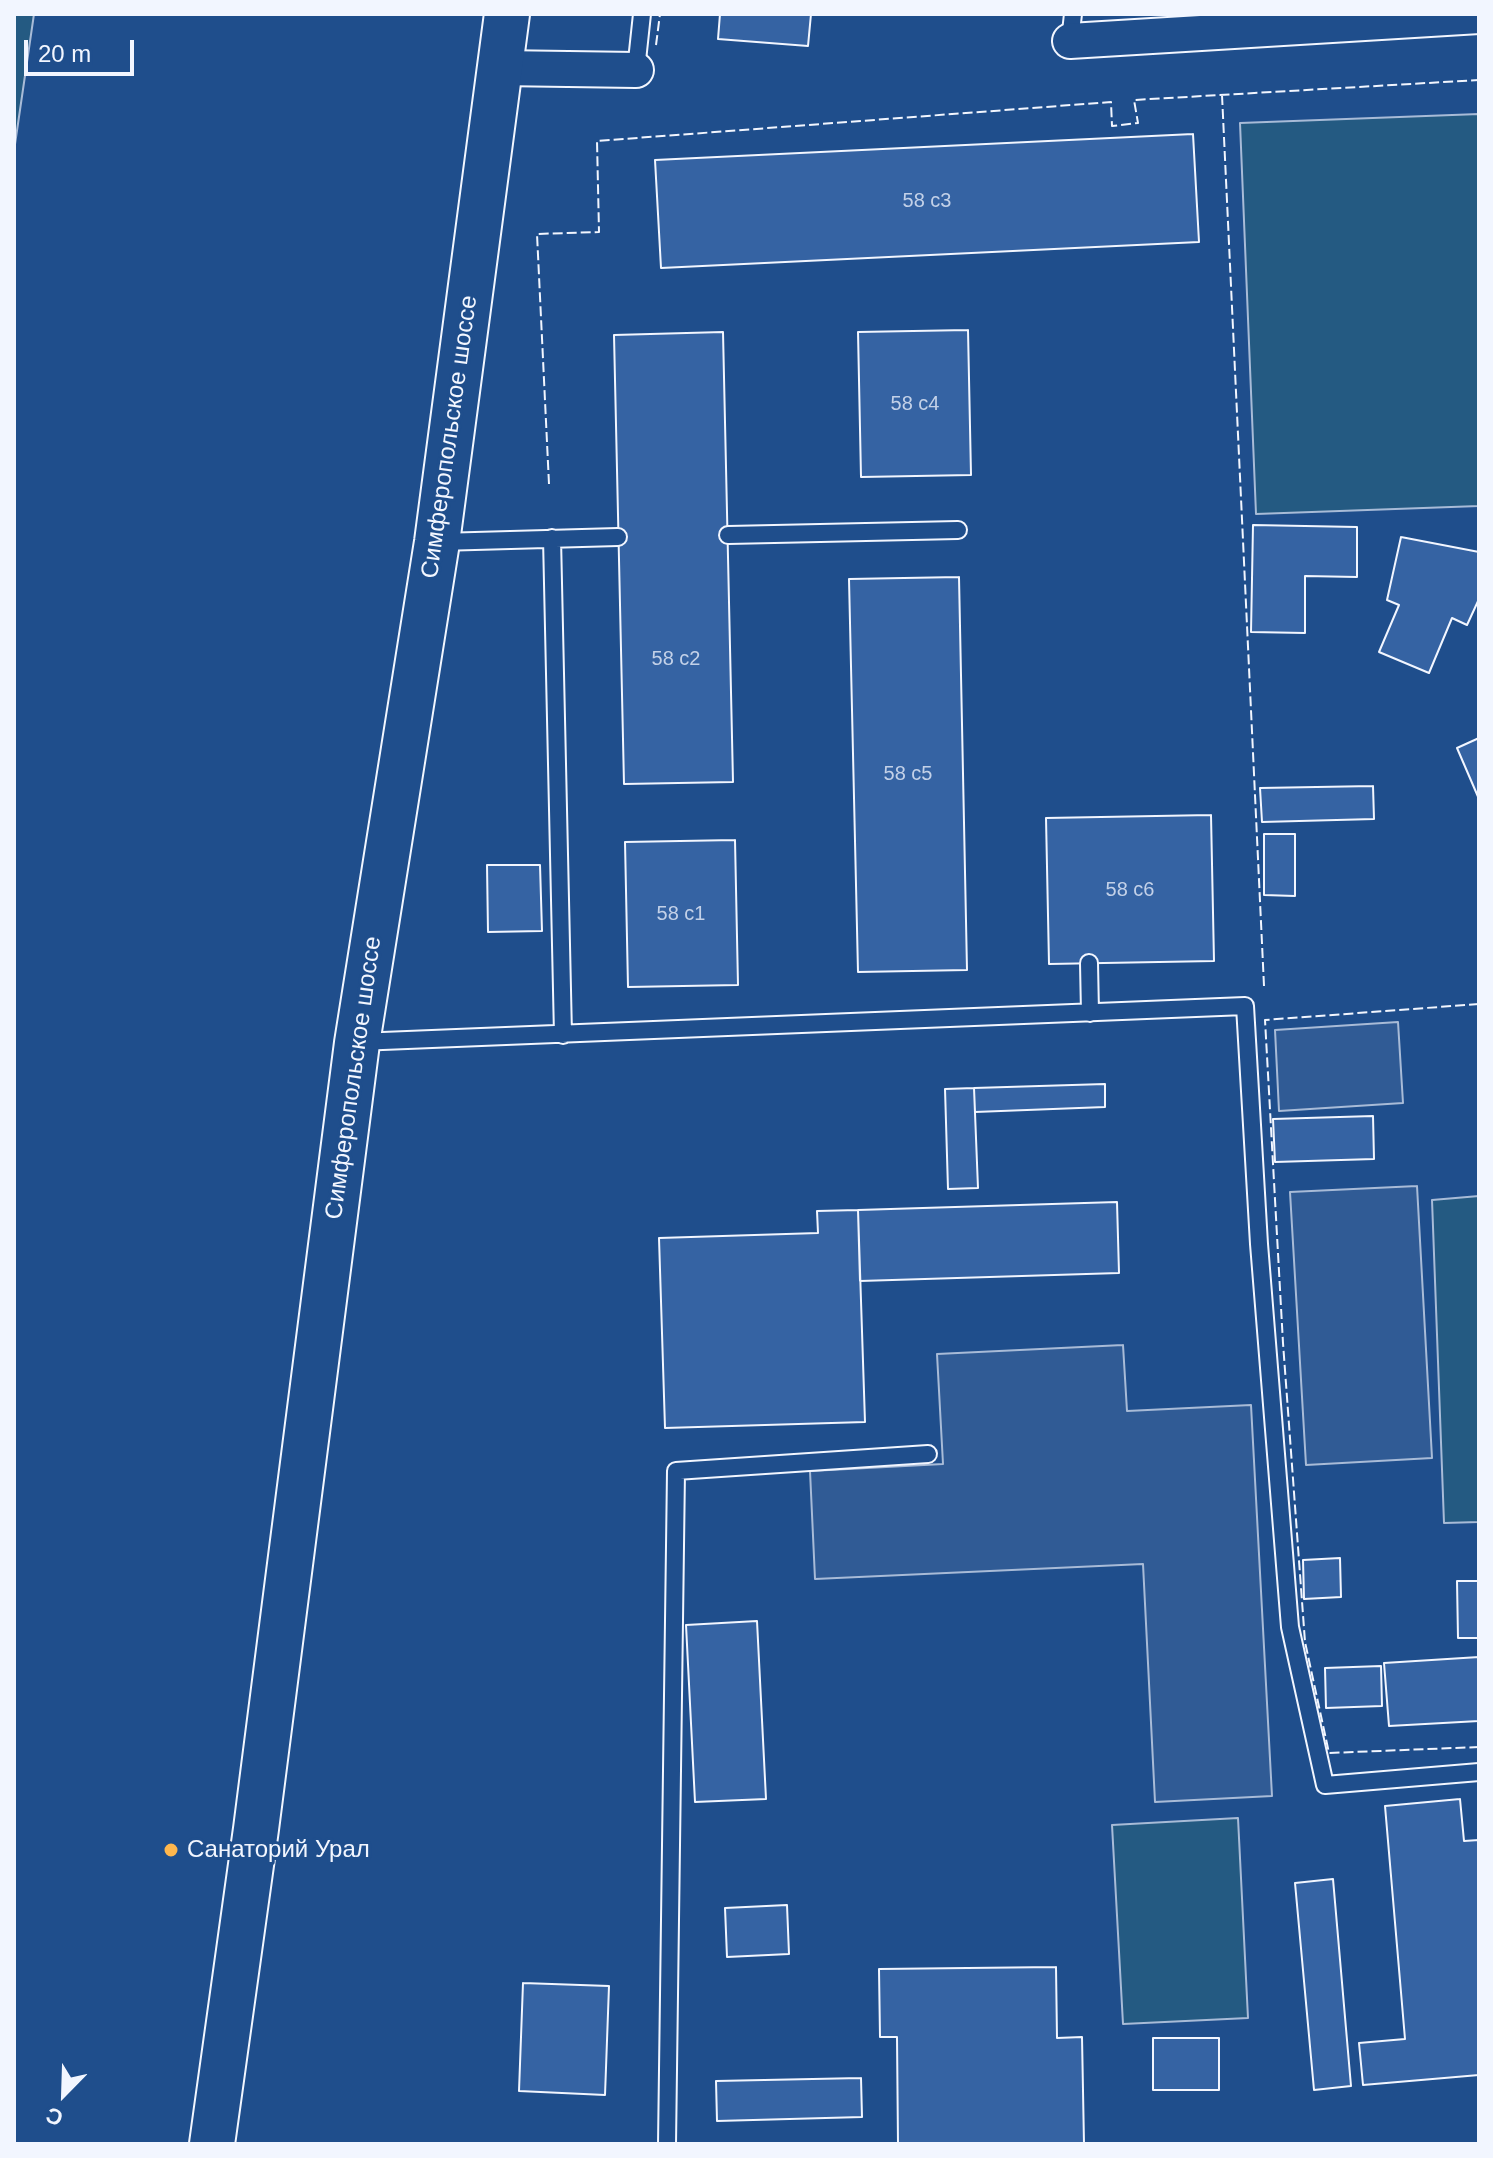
<!DOCTYPE html>
<meta charset="utf-8">
<style>
body{margin:0}
#map{position:relative;width:1493px;height:2158px;overflow:hidden;background:#1f4e8c;font-family:Arial,sans-serif}
canvas{display:block}
.frame{position:absolute;inset:0;border:16px solid #f2f6ff;pointer-events:none}
.north{position:absolute;left:24px;top:2054px;width:80px;height:80px;-webkit-text-stroke:6px #1f4e8c;paint-order:stroke;rotate:203deg;font-size:22px;font-weight:700;line-height:32px;text-align:center;color:#f2f6ff}
.north::after{content:'';display:block;margin:auto;width:28px;height:36px;background:#f2f6ff;clip-path:polygon(50% 0,100% 100%,50% 72%,0 100%)}
.scale{position:absolute;left:24px;top:40px;width:110px;height:36px;box-sizing:border-box;border:4px solid #f2f6ff;border-top:0;padding-left:10px;font-size:24px;line-height:28px;white-space:nowrap;color:#f2f6ff;-webkit-text-stroke:6px #1f4e8c;paint-order:stroke}
</style>
<div id="map">
<canvas width="1493" height="2158"></canvas>
<div class="frame"></div>
<div class="north">С</div>
<div class="scale">20 m</div>
</div>
<script>
const ctx = document.querySelector('canvas').getContext('2d');
ctx.lineJoin = 'round';
function fillPath(path, color) { ctx.fillStyle = color; ctx.fill(path, 'evenodd'); }
const shape = rows => new Path2D(rows.map(r => 'M' + r).join(''));
function stroke(path, color, width, dash) { ctx.strokeStyle = color; ctx.lineWidth = width; ctx.lineCap = dash ? 'butt' : 'round'; ctx.setLineDash(dash || []); ctx.stroke(path); }
function drawText(font, color, halo, rows, align = 'center') {
  ctx.font = font + ' Arial,sans-serif'; ctx.lineWidth = 6; ctx.setLineDash([]); ctx.textBaseline = 'middle'; ctx.strokeStyle = halo; ctx.fillStyle = color; for (const [text, x, y, turn = 0] of rows) {
    ctx.save(); ctx.translate(x, y); ctx.rotate((+turn || 0) * Math.PI / 180); ctx.textAlign = isNaN(turn) ? turn : align; if (halo) ctx.strokeText(text, 0, 0); ctx.fillText(text, 0, 0); ctx.restore();
  }
}
const green = shape([
 [14,14,34,14,14,151,14,14],
 [1479,114,1479,506,1256,514,1240,123,1479,114],
 [1479,1196,1479,1522,1444,1523,1432,1200,1479,1196],
 [1238,1818,1248,2018,1123,2024,1112,1825,1238,1818]
]);
const parking = shape([
 [1398,1022,1403,1103,1279,1111,1275,1030,1398,1022],
 [1417,1186,1432,1458,1306,1465,1290,1192,1417,1186],
 [1123,1345,1127,1411,1251,1405,1272,1796,1155,1802,1143,1564,815,1579,810,1471,943,1464,937,1354,1123,1345]
]);
const building = shape([
 [720,14,811,14,808,46,718,39,720,14],
 [1193,134,1199,242,661,268,655,160,1193,134],
 [968,330,971,475,861,477,858,332,968,330],
 [723,332,733,782,624,784,614,335,723,332],
 [1253,525,1357,527,1357,577,1305,576,1305,633,1251,632,1253,525],
 [1401,537,1479,552,1479,599,1467,625,1452,618,1429,673,1379,652,1399,605,1387,600,1401,537],
 [959,577,967,970,858,972,849,579,959,577],
 [1479,738,1479,799,1457,748,1479,738],
 [1373,786,1374,819,1262,822,1260,788,1373,786],
 [1211,815,1214,961,1049,964,1046,818,1211,815],
 [1264,834,1295,834,1295,896,1264,895,1264,834],
 [735,840,738,985,628,987,625,842,735,840],
 [487,865,540,865,542,931,488,932,487,865],
 [1105,1084,1105,1107,975,1112,974,1088,1105,1084],
 [974,1088,978,1188,948,1189,945,1089,974,1088],
 [1373,1116,1374,1159,1275,1162,1273,1119,1373,1116],
 [1117,1202,1119,1273,860,1281,858,1210,1117,1202],
 [858,1210,865,1422,665,1428,659,1238,818,1233,817,1211,858,1210],
 [1340,1558,1341,1597,1304,1599,1303,1560,1340,1558],
 [1457,1581,1479,1581,1479,1638,1458,1638,1457,1581],
 [757,1621,766,1799,695,1802,686,1625,757,1621],
 [1479,1657,1479,1721,1389,1726,1384,1663,1479,1657],
 [1381,1666,1382,1706,1326,1708,1325,1668,1381,1666],
 [1460,1799,1464,1841,1479,1840,1479,2075,1363,2085,1359,2043,1405,2039,1385,1806,1460,1799],
 [1333,1879,1351,2086,1314,2090,1295,1883,1333,1879],
 [787,1905,789,1954,727,1957,725,1908,787,1905],
 [1056,1967,1057,2038,1082,2037,1084,2144,898,2144,897,2037,880,2037,879,1969,1056,1967],
 [523,1983,609,1986,605,2095,519,2091,523,1983],
 [1153,2038,1219,2038,1219,2090,1153,2090,1153,2038],
 [861,2078,862,2117,717,2121,716,2081,861,2078]
]);
const lane = shape([
 [1070,41,1073,14],
 [636,70,642,14],
 [728,535,958,530],
 [552,538,563,1035],
 [439,542,618,537],
 [1089,963,1090,1013],
 [358,1042,1245,1006,1259,1244,1290,1627,1325,1785,1479,1772],
 [667,2144,676,1471,928,1454]
]);
const street = shape([
 [1070,41,1479,16],
 [500,68,636,70]
]);
const primary = shape([
 [212,2144,256,1829,357,1043,437,542,507,14]
]);
const fence = shape([
 [656,45,660,14],
 [1222,95,1264,986],
 [549,484,537,234,599,232,597,141,1111,102,1112,126,1138,123,1134,100,1479,80],
 [1479,1004,1265,1020,1283,1343,1305,1642,1329,1753,1479,1747]
]);
const markers = [
 [171,1850,8,"#ffb74d"]
];
const numberNames = [
 ["58 с3",927,201],
 ["58 с4",915,404],
 ["58 с2",676,659],
 ["58 с5",908,774],
 ["58 с6",1130,890],
 ["58 с1",681,914]
];
const streetNames = [
 ["Симферопольское шоссе",450,437,-82],
 ["Симферопольское шоссе",354,1078,-82]
];
const poiNames = [
 ["Санаторий Урал",187,1850]
];
fillPath(green, '#245a82');
stroke(green, '#a8bbd7', 2);
fillPath(parking, '#305b95');
stroke(parking, '#a8bbd7', 2);
fillPath(building, '#3563a3');
stroke(building, '#f2f6ff', 2);
stroke(lane, '#f2f6ff', 20);
stroke(street, '#f2f6ff', 38);
stroke(primary, '#f2f6ff', 48);
stroke(lane, '#1f4e8c', 16);
stroke(street, '#1f4e8c', 34);
stroke(primary, '#1f4e8c', 44);
stroke(fence, '#f2f6ff', 2, [10, 4]);
for (const [x, y, r, color] of markers) { const dot = new Path2D(); dot.arc(x, y, r, 0, 2 * Math.PI); ctx.fillStyle = color; ctx.fill(dot); stroke(dot, '#1f4e8c', 3); }
drawText('20px', '#c3d1e8', null, numberNames);
drawText('24px', '#f2f6ff', '#1f4e8c', streetNames);
drawText('24px', '#f2f6ff', '#1f4e8c', poiNames, 'left');
</script>
